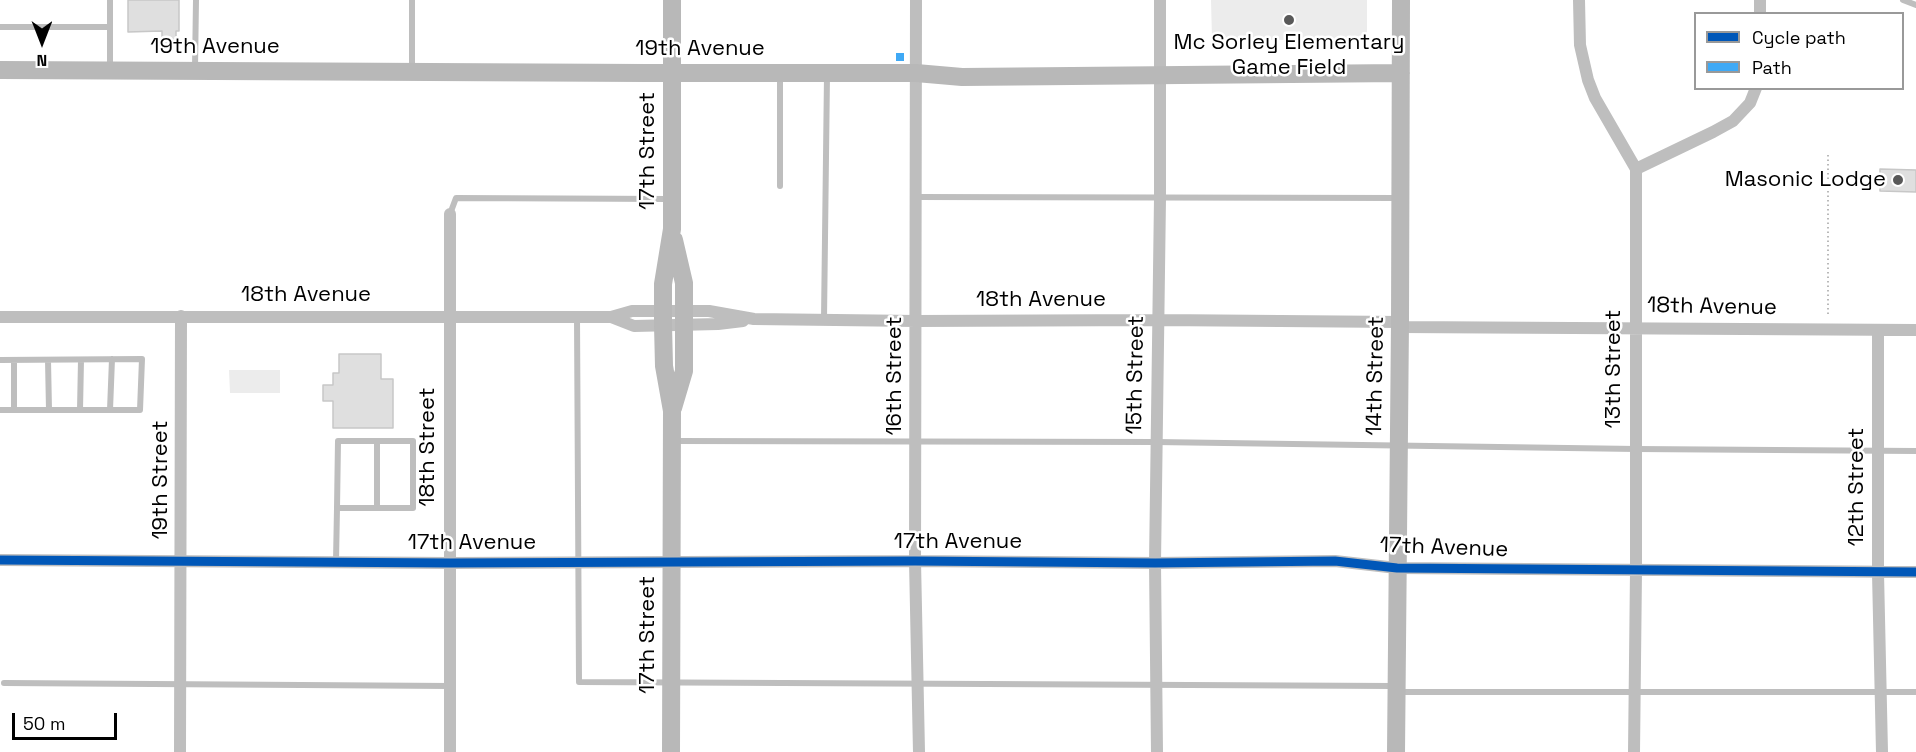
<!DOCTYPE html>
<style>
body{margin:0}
#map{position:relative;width:1916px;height:752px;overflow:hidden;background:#fff;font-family:"Space Grotesk",sans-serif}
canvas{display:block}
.legend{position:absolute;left:1694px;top:12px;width:210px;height:78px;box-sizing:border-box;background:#fff;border:2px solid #999;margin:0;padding:8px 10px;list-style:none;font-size:18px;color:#000}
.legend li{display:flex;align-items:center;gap:12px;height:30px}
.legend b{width:30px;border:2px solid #999}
.north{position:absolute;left:12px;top:12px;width:60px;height:60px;-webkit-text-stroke:4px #fff;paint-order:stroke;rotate:180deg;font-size:16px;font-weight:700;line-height:24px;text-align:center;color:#000}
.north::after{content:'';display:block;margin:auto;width:21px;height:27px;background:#000;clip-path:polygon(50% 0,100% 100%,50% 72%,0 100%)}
.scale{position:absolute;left:12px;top:713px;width:105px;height:27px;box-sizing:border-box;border:3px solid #000;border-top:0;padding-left:8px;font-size:18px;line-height:21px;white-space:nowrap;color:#000;-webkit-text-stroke:4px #fff;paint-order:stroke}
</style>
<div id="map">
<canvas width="1916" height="752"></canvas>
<ul class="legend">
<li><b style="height:8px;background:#0057b8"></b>Cycle path</li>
<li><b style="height:8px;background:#3fa9f5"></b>Path</li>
</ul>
<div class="north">N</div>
<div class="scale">50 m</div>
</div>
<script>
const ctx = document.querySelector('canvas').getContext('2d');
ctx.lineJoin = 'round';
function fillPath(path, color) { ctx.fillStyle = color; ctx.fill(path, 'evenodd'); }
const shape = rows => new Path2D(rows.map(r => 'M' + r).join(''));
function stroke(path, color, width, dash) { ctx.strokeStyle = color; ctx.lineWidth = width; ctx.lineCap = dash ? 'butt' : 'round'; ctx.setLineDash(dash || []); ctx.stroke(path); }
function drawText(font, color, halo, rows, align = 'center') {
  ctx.font = font + ' "Space Grotesk",sans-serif'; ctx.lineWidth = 5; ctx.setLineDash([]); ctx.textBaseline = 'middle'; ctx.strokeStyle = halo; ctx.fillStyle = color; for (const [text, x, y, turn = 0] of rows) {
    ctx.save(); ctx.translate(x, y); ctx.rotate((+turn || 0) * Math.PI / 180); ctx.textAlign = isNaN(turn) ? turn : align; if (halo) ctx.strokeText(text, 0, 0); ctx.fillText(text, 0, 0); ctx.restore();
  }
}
const green = shape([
 [1211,0,1367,0,1367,41,1212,39],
 [229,370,280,370,280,393,230,393]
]);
const building = shape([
 [128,0,179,0,179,31,176,31,176,45,162,45,162,31,128,32,128,0],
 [1880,169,1916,170,1916,192,1880,191,1880,169],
 [339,354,381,354,381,379,393,379,393,428,333,428,333,401,323,401,323,385,333,385,333,373,339,373,339,354]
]);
const path = shape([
 [1828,314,1828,153]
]);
const lane = shape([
 [110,0,110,67],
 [1903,0,1916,5],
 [0,27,110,27],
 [195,68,196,0],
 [412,69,412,0],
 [780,74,780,186],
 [916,197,1398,198],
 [450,214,456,198,668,199],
 [577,317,579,682,1393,686],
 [824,319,827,75],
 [0,360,142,359,140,410,0,410],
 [14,360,14,410],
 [48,360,49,410],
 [80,410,81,360],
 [110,410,112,359],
 [675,441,1156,442,1636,449,1916,451],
 [377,508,377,441],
 [336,561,337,508,338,441,413,441,413,508,337,508],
 [4,683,450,686],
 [1398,692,1916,692]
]);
const street = shape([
 [916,0,915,561,919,752],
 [1579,0,1580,45,1588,80,1595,98,1636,169,1636,571,1634,752],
 [1760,14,1760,0],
 [1636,169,1713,132,1733,121,1750,103,1756,88],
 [0,317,611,317,632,311,709,311,754,319,916,321,1159,320,1400,322],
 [611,317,634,326,718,324,743,321],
 [1400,327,1916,330],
 [1878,330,1878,573,1882,752],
 [0,560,450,563,915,561,1155,563,1335,561,1397,568,1916,572],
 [180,752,181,316],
 [450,752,450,214],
 [1157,752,1155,563,1160,198,1160,0]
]);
const secondary = shape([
 [0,70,645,73,916,73,962,77,1401,73],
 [673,408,684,371,684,283,674,240],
 [671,752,672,411,664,366,663,325,663,284,672,229,672,0],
 [1396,752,1400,322,1401,0]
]);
const quiet = shape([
 [900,53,900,61]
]);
const cycleway = shape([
 [0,560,450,563,915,561,1155,563,1335,561,1397,568,1916,572]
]);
const markers = [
 [1289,20,6,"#595959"],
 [1898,180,6,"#595959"]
];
const poiNames = [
 ["Mc Sorley Elementary",1289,43],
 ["Game Field",1289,68],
 ["Masonic Lodge",1886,180,"right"]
];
const streetNames = [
 ["19th Avenue",215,47],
 ["19th Avenue",700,49],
 ["17th Street",648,151,-90],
 ["18th Avenue",306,295],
 ["18th Avenue",1041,300],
 ["18th Avenue",1712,307,1],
 ["13th Street",1614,369,-90],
 ["15th Street",1136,375,-89],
 ["16th Street",895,376,-90],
 ["14th Street",1376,376,-89],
 ["18th Street",428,447,-90],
 ["19th Street",161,480,-90],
 ["12th Street",1857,487,-90],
 ["17th Avenue",958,542],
 ["17th Avenue",472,543],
 ["17th Avenue",1444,548,2],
 ["17th Street",648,635,-90]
];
fillPath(green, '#ececec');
fillPath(building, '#dfdfdf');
stroke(building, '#c7c7c7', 1.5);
stroke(path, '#b9b9b9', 2, [1.5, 3]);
stroke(lane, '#bebebe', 6);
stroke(street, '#bebebe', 12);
stroke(secondary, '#b8b8b8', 18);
stroke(quiet, '#3fa9f5', 8, [15, 8]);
stroke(cycleway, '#0057b8', 9);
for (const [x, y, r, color] of markers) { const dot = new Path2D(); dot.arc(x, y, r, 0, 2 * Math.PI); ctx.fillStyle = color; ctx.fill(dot); stroke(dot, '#fff', 2); }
drawText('22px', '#000', '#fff', poiNames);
drawText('22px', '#000', '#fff', streetNames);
</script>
